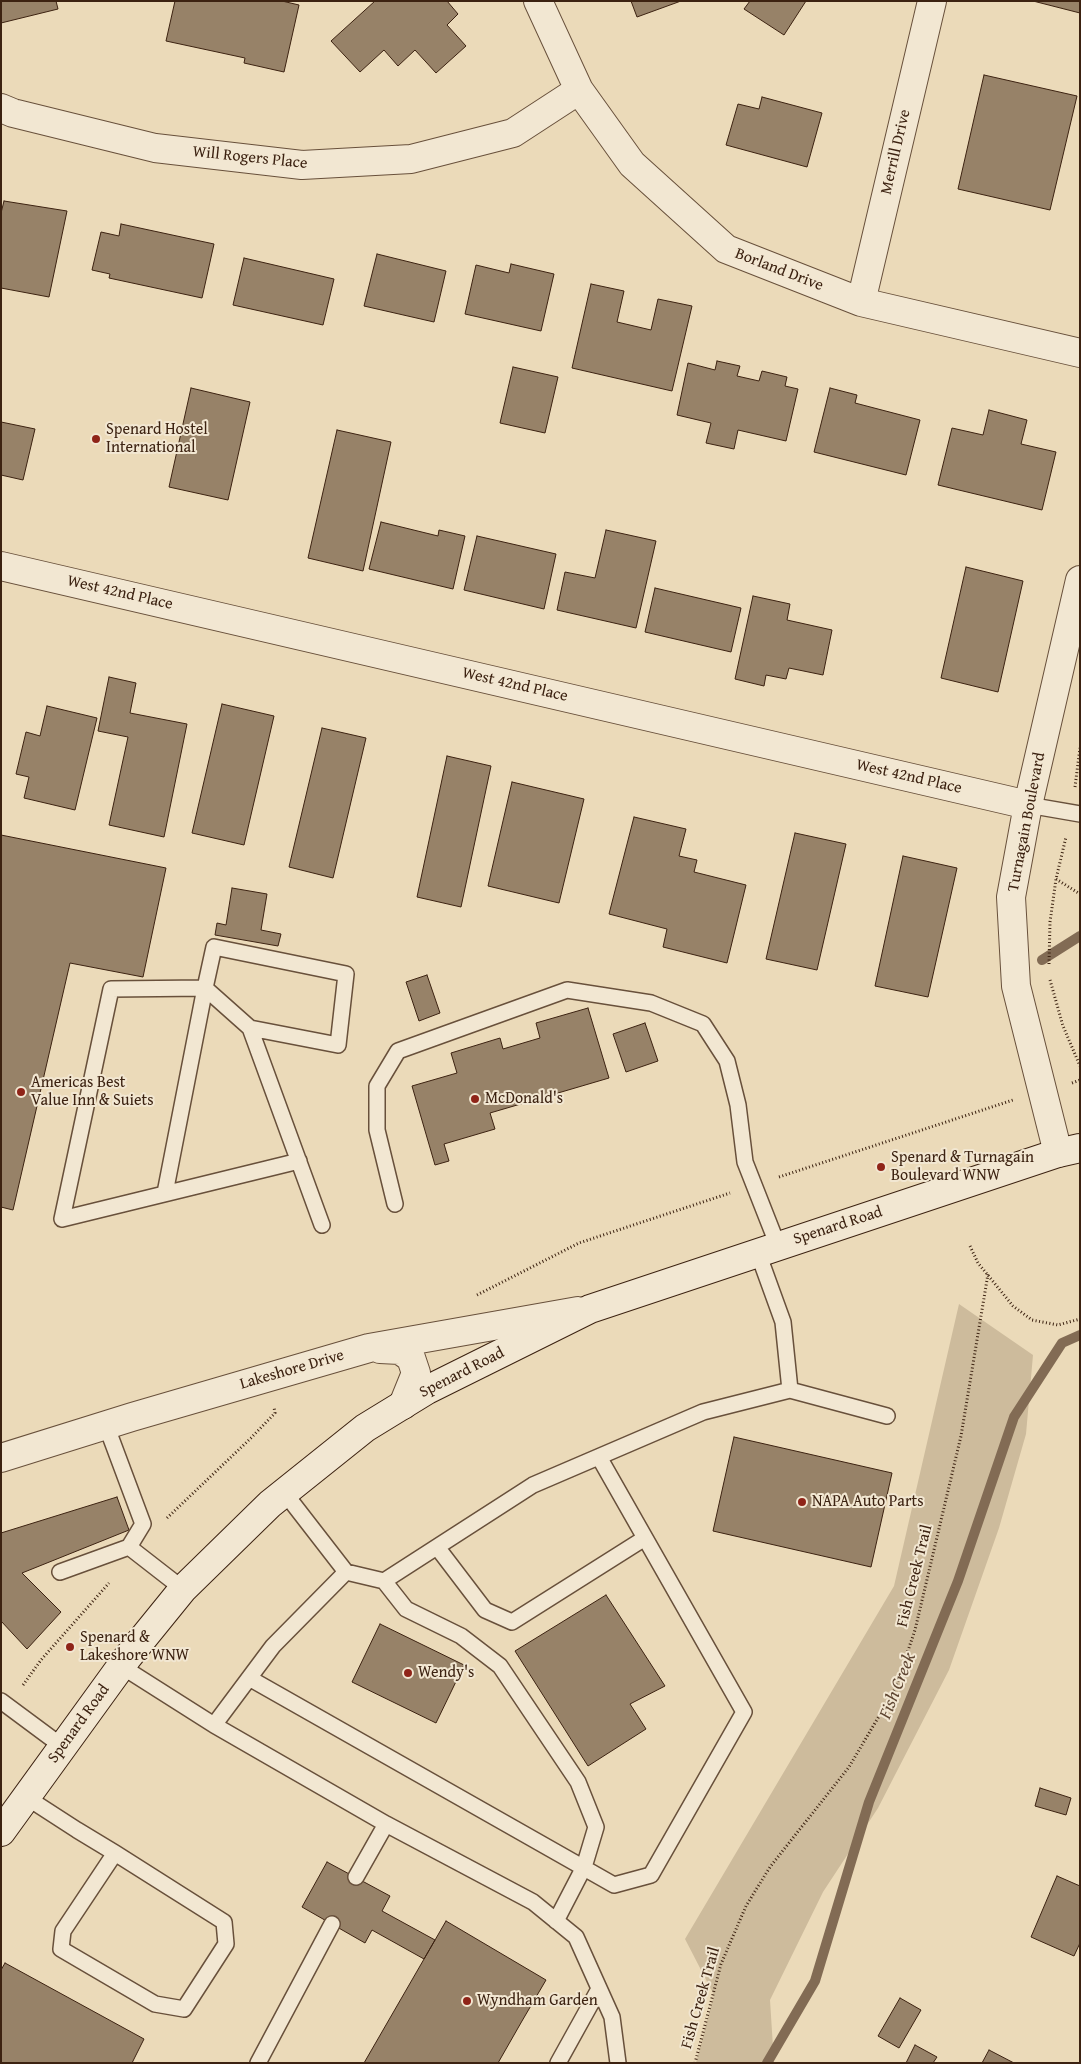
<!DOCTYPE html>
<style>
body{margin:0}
#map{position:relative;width:1081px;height:2064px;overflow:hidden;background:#ebdab9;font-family:"Gentium Book Plus",serif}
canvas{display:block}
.frame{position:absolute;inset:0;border:2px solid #3c2211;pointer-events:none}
</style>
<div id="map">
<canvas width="1081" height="2064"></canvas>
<div class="frame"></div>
</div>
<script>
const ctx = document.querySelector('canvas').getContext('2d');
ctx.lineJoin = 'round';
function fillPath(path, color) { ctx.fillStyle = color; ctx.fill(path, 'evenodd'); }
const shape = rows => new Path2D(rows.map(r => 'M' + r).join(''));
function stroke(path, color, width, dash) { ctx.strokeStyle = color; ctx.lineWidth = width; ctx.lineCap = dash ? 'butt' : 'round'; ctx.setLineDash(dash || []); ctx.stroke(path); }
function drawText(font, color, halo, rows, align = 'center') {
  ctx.font = font + ' "Gentium Book Plus",serif'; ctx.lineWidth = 4; ctx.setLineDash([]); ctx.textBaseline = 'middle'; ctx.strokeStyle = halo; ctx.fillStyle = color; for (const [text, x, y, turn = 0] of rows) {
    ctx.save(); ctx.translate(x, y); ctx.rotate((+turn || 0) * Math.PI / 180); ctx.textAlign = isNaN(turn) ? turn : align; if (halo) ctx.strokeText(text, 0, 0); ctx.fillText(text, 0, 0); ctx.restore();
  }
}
const green = shape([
 [959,1304,1033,1355,1026,1434,999,1528,949,1670,878,1808,823,1892,770,2000,774,2063,696,2063,714,1995,685,1939,894,1586]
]);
const stream = shape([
 [1042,960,1080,936],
 [767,2063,815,1981,869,1802,958,1581,1014,1417,1062,1343,1080,1335]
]);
const building = shape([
 [1,1,56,1,58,9,1,23,1,1],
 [175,1,282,1,299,5,284,72,244,63,245,58,166,41,175,1],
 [375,1,447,1,458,14,447,25,466,46,436,73,415,50,398,66,384,50,360,72,331,41,375,1],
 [631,1,681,1,637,17,631,1],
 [750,1,806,1,784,35,744,9,750,1],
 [1033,1,1080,1,1080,13,1033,1],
 [984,75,1077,96,1050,210,958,189,984,75],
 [762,97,822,113,807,167,726,145,738,104,759,109,762,97],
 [4,201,67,211,49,297,1,288,1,213,4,201],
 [121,224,214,244,202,298,109,278,110,274,92,270,101,232,119,236,121,224],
 [377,254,446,271,434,322,364,306,377,254],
 [244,258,334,279,323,325,233,305,244,258],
 [511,264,554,274,541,331,465,314,476,265,509,273,511,264],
 [591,284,624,291,617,322,651,330,658,299,692,306,672,391,572,368,591,284],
 [717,361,740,366,737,376,759,381,762,371,787,377,785,386,798,389,786,441,738,430,734,449,706,443,711,423,677,415,688,363,715,370,717,361],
 [513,367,558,377,545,433,500,423,513,367],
 [191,388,250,402,228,500,169,487,191,388],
 [830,388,857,395,855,403,920,420,906,475,814,452,830,388],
 [989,410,1027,420,1021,444,1056,452,1042,510,938,485,952,428,983,435,989,410],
 [1,422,35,429,23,480,1,475,1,422],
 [337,430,391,442,363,571,308,558,337,430],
 [381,522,438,536,439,530,465,536,453,589,369,569,381,522],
 [606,530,656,541,636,628,557,610,565,572,595,578,606,530],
 [477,536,556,554,544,609,464,590,477,536],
 [966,567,1023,581,998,692,941,678,966,567],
 [655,588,741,608,731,652,645,632,655,588],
 [753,596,790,604,787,620,832,630,823,675,789,668,786,679,766,675,764,686,735,679,753,596],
 [109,677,136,683,130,713,187,724,164,837,109,825,128,737,98,731,109,677],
 [222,704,274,716,244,845,192,833,222,704],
 [47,706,97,718,75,810,24,798,29,777,16,774,26,732,40,736,47,706],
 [322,728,366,738,333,878,289,867,322,728],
 [447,756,491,766,461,907,417,897,447,756],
 [512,782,584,799,559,903,488,886,512,782],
 [634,817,686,829,679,856,697,860,694,872,746,885,727,963,663,947,667,929,609,914,634,817],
 [795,833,846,844,817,970,766,959,795,833],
 [1,835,166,868,143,977,70,963,13,1210,1,1207,1,835],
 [903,856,957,868,928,997,875,986,903,856],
 [232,888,267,894,261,930,281,934,278,946,215,935,217,923,226,925,232,888],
 [427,975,440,1013,419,1021,406,982,427,975],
 [588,1008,609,1078,490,1113,495,1129,444,1144,449,1161,435,1165,412,1086,457,1073,451,1053,500,1038,503,1049,540,1038,536,1023,588,1008],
 [645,1023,658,1061,626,1072,613,1034,645,1023],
 [734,1437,892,1473,871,1567,713,1531,734,1437],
 [117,1497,129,1530,22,1573,61,1612,27,1649,1,1621,1,1533,117,1497],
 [606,1595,665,1686,630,1704,646,1729,588,1766,515,1651,606,1595],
 [380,1624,464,1665,436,1723,352,1682,380,1624],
 [1040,1788,1071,1798,1066,1815,1035,1806,1040,1788],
 [327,1862,390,1896,382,1911,435,1940,424,1959,372,1930,365,1943,302,1907,327,1862],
 [1057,1876,1080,1886,1080,1943,1074,1956,1031,1937,1057,1876],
 [446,1921,546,1980,522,2021,498,2063,364,2063,446,1921],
 [5,1963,144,2039,132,2063,1,2063,1,1970,5,1963],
 [900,1998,921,2010,899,2048,878,2036,900,1998],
 [915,2045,937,2057,933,2063,906,2063,915,2045],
 [989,2050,1014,2063,982,2063,989,2050]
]);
const path = shape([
 [1075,787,1080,748],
 [1056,879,1080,894],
 [1049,964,1050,922,1056,879,1066,837],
 [1050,980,1063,1026,1080,1066],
 [1072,1083,1080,1080],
 [779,1177,1013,1100],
 [970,1246,978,1263,1013,1306,1032,1320,1058,1325,1080,1319],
 [477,1295,579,1243,730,1193],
 [167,1518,251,1438,275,1413,274,1407],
 [23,1685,41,1660,109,1583],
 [695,2063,721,1964,746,1906,770,1867,849,1767,895,1689,915,1630,961,1436,988,1274]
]);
const service = shape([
 [1028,805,1080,814],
 [205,988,250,1028,322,1225],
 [250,1028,338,1045,346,974,214,947,205,988,111,989,62,1219,299,1161],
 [165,1193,205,988],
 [395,1204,377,1130,377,1086,398,1051,567,990,651,1003,703,1024,727,1061,738,1105,745,1162,778,1246],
 [758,1253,783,1322,790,1390,887,1416],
 [106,1425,143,1524,129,1547],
 [284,1492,346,1572,384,1581,533,1485,703,1412,790,1390],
 [437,1547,485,1610,512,1622,645,1538],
 [60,1572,129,1547,183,1589],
 [384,1581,406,1609,461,1636,500,1666,578,1782,596,1827,584,1867,556,1921],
 [121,1666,214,1725,273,1646,346,1572],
 [249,1678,614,1885,651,1875,744,1712,599,1457],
 [1,1701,63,1747],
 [214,1725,386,1824,533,1902,576,1937,612,2017,618,2063],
 [26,1797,77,1830,115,1853,224,1922,226,1944,184,2009,155,2004,61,1949,63,1931,115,1853],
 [356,1877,386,1824],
 [258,2063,332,1924],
 [558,2063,599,1989]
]);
const minor = shape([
 [538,1,579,90,632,164,726,249,861,302,1080,353],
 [1,108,13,113,155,148,302,165,411,159,513,133,579,90],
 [861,302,932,1],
 [1,566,1028,805],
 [1058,1153,1016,986,1011,897,1028,805,1080,580],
 [380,1349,400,1350,411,1358,416,1373,403,1405],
 [1,1458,132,1417,369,1348,578,1311]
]);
const secondary = shape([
 [1,1832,127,1658,183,1589,270,1504,365,1428,427,1390,590,1309,1058,1153,1080,1148]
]);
const markers = [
 [96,439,5,"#8f2418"],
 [21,1092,5,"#8f2418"],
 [475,1099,5,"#8f2418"],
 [881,1167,5,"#8f2418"],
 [802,1502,5,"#8f2418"],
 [70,1647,5,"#8f2418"],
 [408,1673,5,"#8f2418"],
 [467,2001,5,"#8f2418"]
];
const streetNames = [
 ["Merrill Drive",896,152,-77],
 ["Will Rogers Place",250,158,6],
 ["Borland Drive",779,270,21],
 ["West 42nd Place",120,593,13],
 ["West 42nd Place",515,685,13],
 ["West 42nd Place",909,777,13],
 ["Turnagain Boulevard",1027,822,-79],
 ["Spenard Road",838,1226,-18],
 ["Lakeshore Drive",292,1370,-16],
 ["Spenard Road",462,1373,-27],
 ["Fish Creek Trail",915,1576,-76],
 ["Spenard Road",79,1724,-54],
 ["Fish Creek Trail",701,1998,-74]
];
const poiNames = [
 ["Spenard Hostel",106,430],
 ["International",106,448],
 ["Americas Best",31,1083],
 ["Value Inn & Suiets",31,1101],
 ["McDonald's",485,1099],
 ["Spenard & Turnagain",891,1158],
 ["Boulevard WNW",891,1176],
 ["NAPA Auto Parts",812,1502],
 ["Spenard &",80,1638],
 ["Lakeshore WNW",80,1656],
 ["Wendy's",418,1673],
 ["Wyndham Garden",477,2001]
];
const waterNames = [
 ["Fish Creek",898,1686,-68]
];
fillPath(green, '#cdbb9c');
stroke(stream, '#826b54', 10);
fillPath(building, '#978268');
stroke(building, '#3c2211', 1);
stroke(service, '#68503b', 18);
stroke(minor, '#68503b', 30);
stroke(secondary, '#3c2211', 30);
stroke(path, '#3c2211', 3, [1, 2.5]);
stroke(service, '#f2e7d2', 15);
stroke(minor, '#f2e7d2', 28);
stroke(secondary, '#f2e7d2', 28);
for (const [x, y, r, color] of markers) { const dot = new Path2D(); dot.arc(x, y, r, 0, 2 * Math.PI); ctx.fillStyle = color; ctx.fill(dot); stroke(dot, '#f2e7d2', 2); }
drawText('16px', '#3c2211', '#f2e7d2', streetNames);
drawText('16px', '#3c2211', '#f2e7d2', poiNames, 'left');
drawText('italic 18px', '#5f4632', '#f2e7d2', waterNames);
</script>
